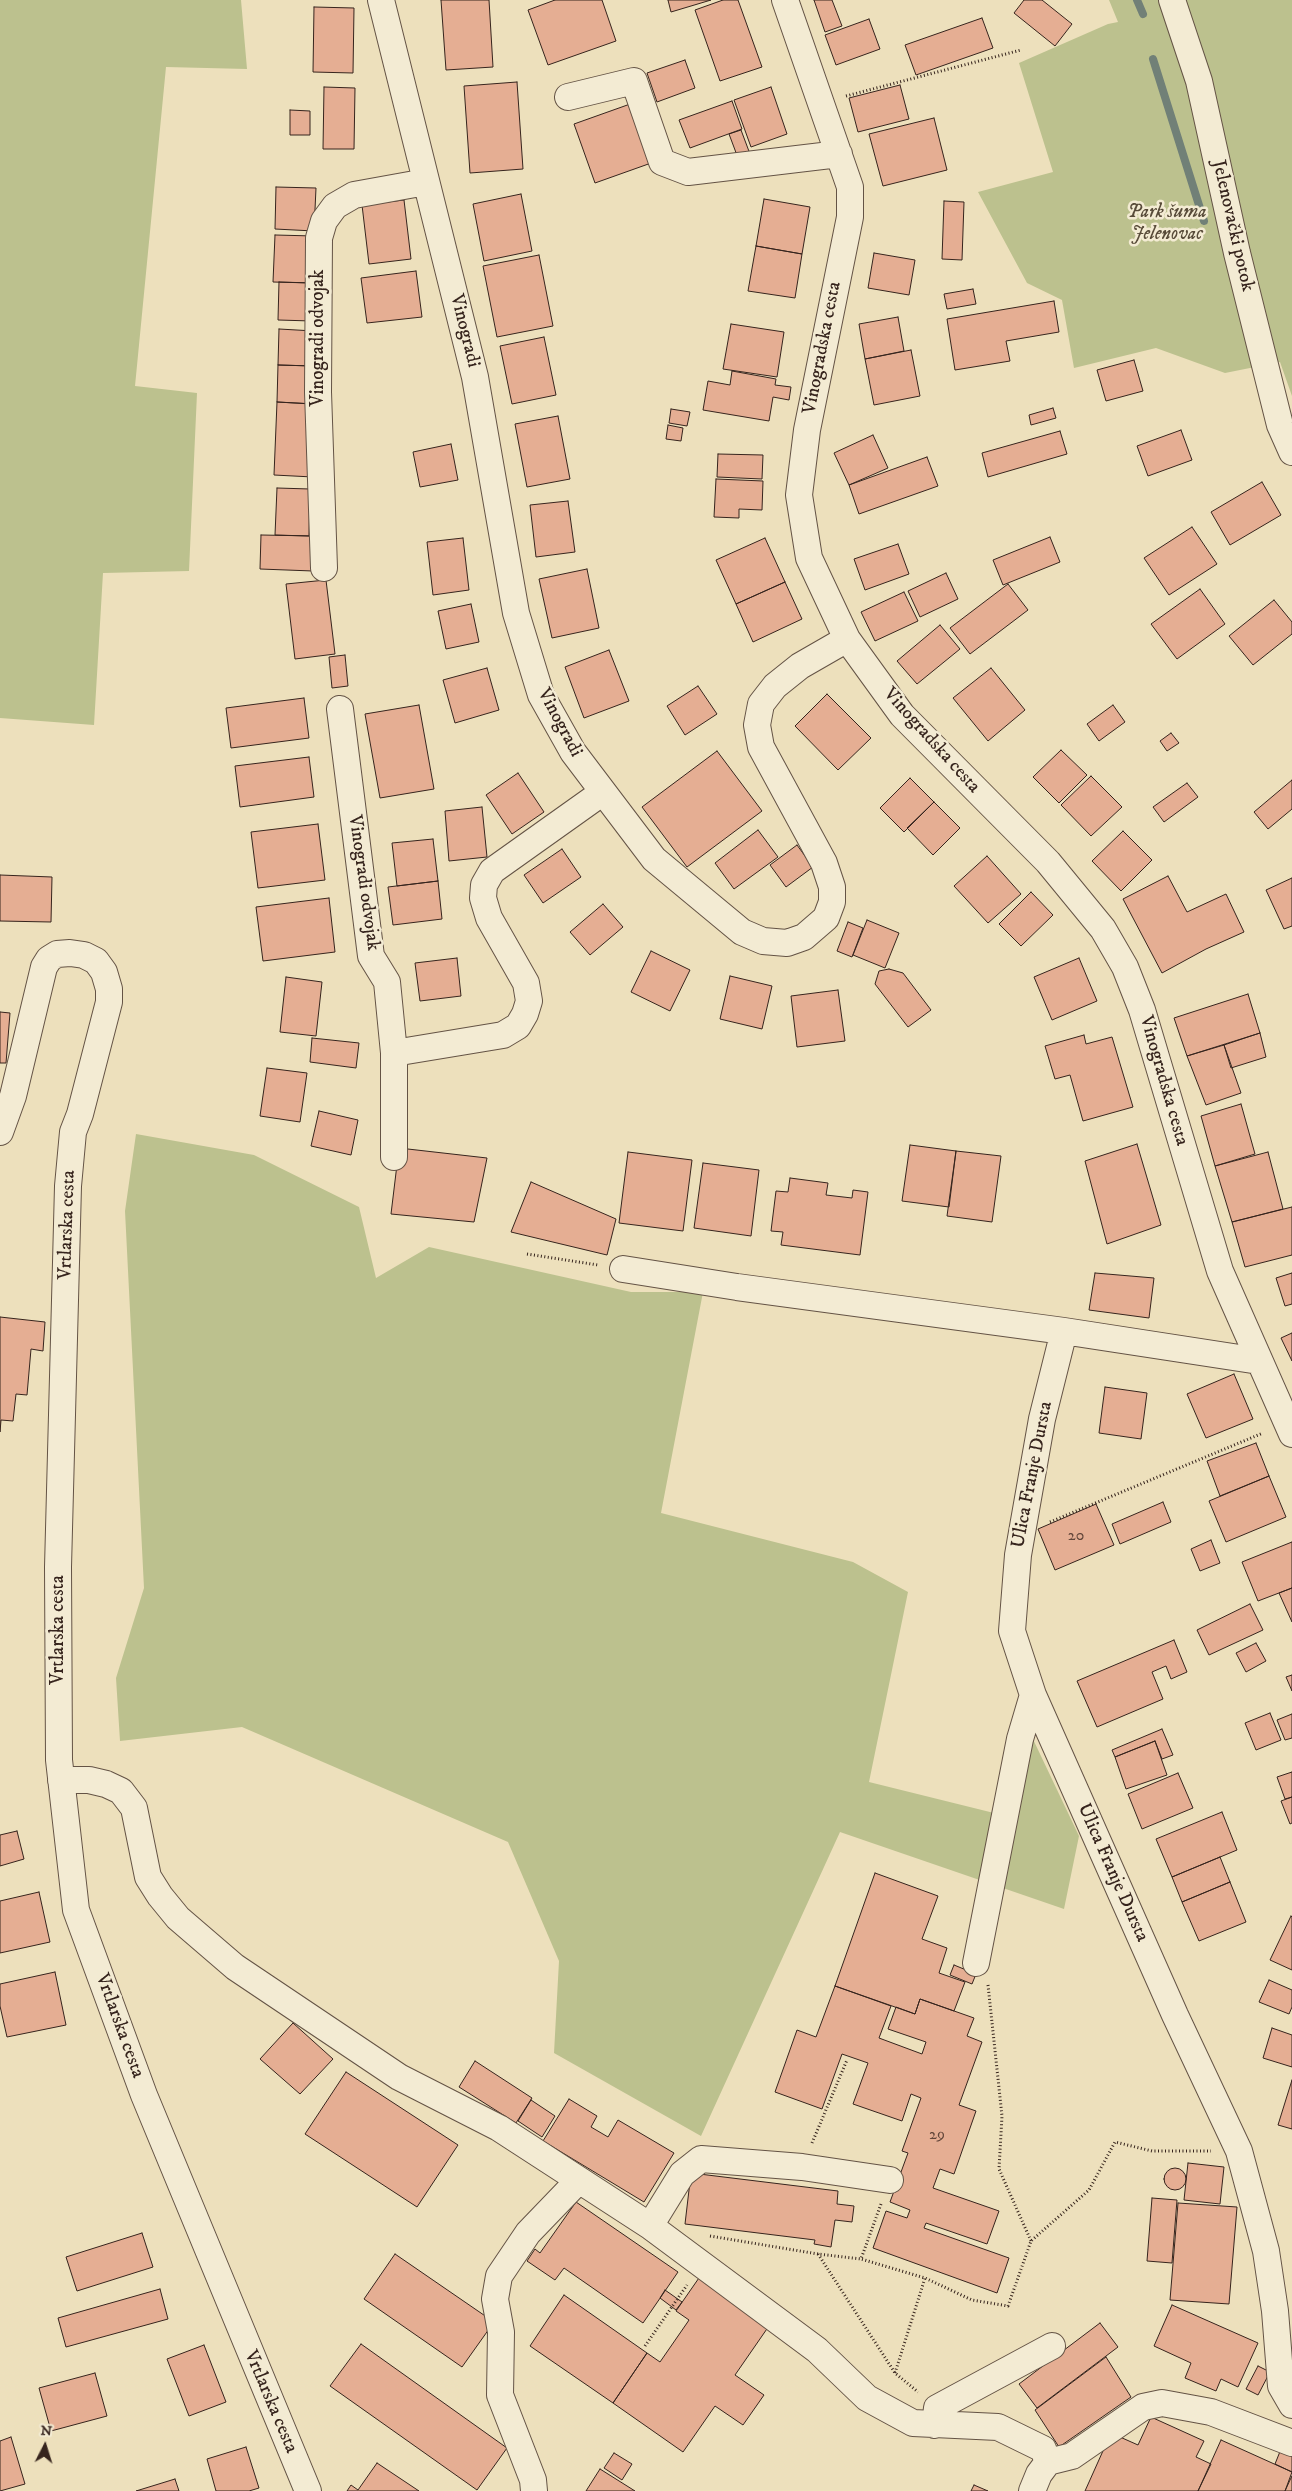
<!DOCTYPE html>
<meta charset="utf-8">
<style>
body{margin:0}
#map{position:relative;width:1292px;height:2491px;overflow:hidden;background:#ede0bc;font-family:"IM FELL DW Pica",serif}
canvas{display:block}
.north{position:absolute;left:20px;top:2421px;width:50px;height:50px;-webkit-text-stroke:4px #f3ebd3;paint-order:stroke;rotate:5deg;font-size:14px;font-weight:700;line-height:20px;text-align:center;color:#36241d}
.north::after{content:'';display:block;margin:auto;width:18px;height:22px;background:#36241d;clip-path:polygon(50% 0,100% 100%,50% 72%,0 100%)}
</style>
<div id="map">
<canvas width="1292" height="2491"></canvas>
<div class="north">N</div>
</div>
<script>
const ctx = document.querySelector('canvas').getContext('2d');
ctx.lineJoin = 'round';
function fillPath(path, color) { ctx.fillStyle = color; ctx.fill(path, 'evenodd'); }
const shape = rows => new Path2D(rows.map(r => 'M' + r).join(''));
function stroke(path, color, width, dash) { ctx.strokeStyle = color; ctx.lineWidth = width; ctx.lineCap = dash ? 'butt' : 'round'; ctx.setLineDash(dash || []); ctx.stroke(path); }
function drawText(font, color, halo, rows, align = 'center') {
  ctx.font = font + ' "IM FELL DW Pica",serif'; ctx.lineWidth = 5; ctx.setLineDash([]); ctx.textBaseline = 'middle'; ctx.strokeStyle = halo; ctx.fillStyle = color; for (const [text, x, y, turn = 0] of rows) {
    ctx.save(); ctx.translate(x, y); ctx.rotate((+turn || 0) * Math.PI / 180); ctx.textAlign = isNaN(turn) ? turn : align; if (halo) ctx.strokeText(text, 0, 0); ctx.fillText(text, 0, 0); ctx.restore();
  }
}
const green = shape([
 [0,0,241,0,247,69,166,67,135,386,197,393,189,571,103,573,94,725,0,718],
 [1109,0,1292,0,1292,396,1280,362,1225,373,1156,348,1074,368,1062,300,1027,283,978,192,1053,172,1019,63,1108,24,1118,22],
 [136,1134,254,1155,359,1207,376,1278,429,1247,631,1292,703,1292,661,1513,853,1562,908,1592,869,1782,998,1814,1021,1714,1079,1836,1064,1909,840,1832,701,2136,554,2053,559,1961,508,1842,242,1727,120,1741,116,1678,144,1588,125,1211]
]);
const stream = shape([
 [1137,0,1143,14],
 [1153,59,1204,221]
]);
const building = shape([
 [441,0,489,0,493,67,446,70,441,0],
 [555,0,602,0,616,41,548,65,528,10,555,0],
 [668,0,711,0,671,12,668,0],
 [723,0,738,0,762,67,720,81,695,10,723,0],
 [814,0,832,0,842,26,825,32,814,0],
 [1024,0,1042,0,1072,24,1055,46,1014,13,1024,0],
 [314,7,354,8,353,73,313,72,314,7],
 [982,18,993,48,916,75,905,45,982,18],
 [869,19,880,49,836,65,825,35,869,19],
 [685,60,695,88,657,102,647,73,685,60],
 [517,82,523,169,470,173,464,86,517,82],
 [900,85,909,119,858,132,849,98,900,85],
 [324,87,355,88,354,149,323,149,324,87],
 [771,87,787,134,751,147,734,100,771,87],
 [732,101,742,129,690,148,679,120,732,101],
 [633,103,654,162,595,183,574,124,633,103],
 [290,110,310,111,310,135,290,135,290,110],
 [934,118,947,170,883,186,869,134,934,118],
 [741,130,750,154,738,158,729,134,741,130],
 [276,187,316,188,314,231,275,229,276,187],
 [521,194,532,251,484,261,473,204,521,194],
 [764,199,810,207,802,254,756,246,764,199],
 [404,200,411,259,369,264,362,205,404,200],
 [944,201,964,202,962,260,942,259,944,201],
 [275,235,314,236,312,283,273,282,275,235],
 [756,246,802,254,795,298,748,291,756,246],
 [874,253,915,260,909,295,868,288,874,253],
 [539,255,553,326,497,337,483,266,539,255],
 [416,271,422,317,367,323,361,278,416,271],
 [279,282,313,283,312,321,278,320,279,282],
 [973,289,976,304,947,309,944,294,973,289],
 [1054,301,1059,332,1006,341,1010,361,955,370,947,319,1054,301],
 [898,317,904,351,865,359,859,324,898,317],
 [731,324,784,332,777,377,723,369,731,324],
 [279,329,314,331,313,366,278,365,279,329],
 [544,337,556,395,512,404,500,346,544,337],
 [911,350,920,396,874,405,865,359,911,350],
 [1134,360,1143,391,1106,401,1097,370,1134,360],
 [278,365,314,366,312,404,277,402,278,365],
 [732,371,776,379,775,385,791,387,789,400,773,397,769,421,703,410,708,381,730,385,732,371],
 [277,402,316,404,313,477,274,475,277,402],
 [1053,408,1056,418,1031,425,1029,415,1053,408],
 [671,409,690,412,687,426,669,423,671,409],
 [558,416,570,479,527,487,515,424,558,416],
 [668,425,683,428,681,441,666,439,668,425],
 [1181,430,1192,460,1148,476,1137,446,1181,430],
 [1060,431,1067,454,988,477,982,453,1060,431],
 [873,435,888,468,849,485,834,453,873,435],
 [451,444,458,480,420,487,413,452,451,444],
 [718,454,763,455,762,479,717,477,718,454],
 [927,457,938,486,859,514,849,485,927,457],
 [716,479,763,481,762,510,739,509,739,518,714,517,716,479],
 [1262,482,1281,515,1230,545,1211,512,1262,482],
 [277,488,310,489,309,536,275,535,277,488],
 [568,501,575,552,536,557,530,505,568,501],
 [1192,527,1217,564,1169,595,1144,558,1192,527],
 [261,535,314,536,313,571,260,569,261,535],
 [1050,537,1060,562,1003,585,993,560,1050,537],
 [463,538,469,590,433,595,427,542,463,538],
 [765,538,785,582,736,604,716,560,765,538],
 [898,544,909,574,865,590,854,559,898,544],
 [587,569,599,628,552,638,539,579,587,569],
 [946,573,958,599,920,617,908,591,946,573],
 [326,580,335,654,295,659,286,584,326,580],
 [785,582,802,619,753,642,736,604,785,582],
 [1008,584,1028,610,970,654,950,628,1008,584],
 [1200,589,1225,624,1177,659,1151,624,1200,589],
 [904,592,918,621,875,641,861,612,904,592],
 [1274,600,1292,622,1292,634,1253,665,1229,636,1274,600],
 [471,604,479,642,446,649,438,611,471,604],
 [940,625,960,649,917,684,897,661,940,625],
 [609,650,629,701,584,718,565,667,609,650],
 [345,655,348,686,332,688,329,657,345,655],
 [487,668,499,710,455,723,443,680,487,668],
 [991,668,1025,710,988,741,953,698,991,668],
 [698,686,717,714,685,735,667,706,698,686],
 [827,694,871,738,838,770,795,726,827,694],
 [304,698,309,738,231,748,226,708,304,698],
 [419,705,434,789,380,798,365,714,419,705],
 [1113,705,1125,722,1099,741,1087,724,1113,705],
 [1171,733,1179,743,1167,751,1160,741,1171,733],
 [1061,750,1087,775,1059,803,1033,777,1061,750],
 [717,751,762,811,687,867,642,807,717,751],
 [309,757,314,797,240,807,235,766,309,757],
 [518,773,544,812,512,834,486,795,518,773],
 [1091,776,1122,807,1091,836,1061,805,1091,776],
 [910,778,934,802,904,832,880,808,910,778],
 [1292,780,1292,809,1268,829,1254,812,1292,780],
 [1187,783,1198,797,1164,822,1153,807,1187,783],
 [934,802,960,828,933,855,907,828,934,802],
 [482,807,487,857,449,861,445,811,482,807],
 [318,824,325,880,258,888,251,832,318,824],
 [758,830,778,857,734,889,715,863,758,830],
 [1123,831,1152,860,1121,891,1092,861,1123,831],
 [433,839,438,881,397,886,392,843,433,839],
 [797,845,813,867,786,887,770,865,797,845],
 [562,849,581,877,543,903,524,875,562,849],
 [987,856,1021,894,988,923,954,886,987,856],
 [0,875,52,877,51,922,0,921,0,875],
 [1168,876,1187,912,1226,894,1244,932,1206,949,1162,973,1123,899,1168,876],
 [1292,878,1292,926,1284,929,1266,890,1292,878],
 [438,881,442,919,393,925,388,887,438,881],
 [1031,892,1053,915,1021,946,999,924,1031,892],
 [329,898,335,952,263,961,256,907,329,898],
 [603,904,623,927,590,955,570,932,603,904],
 [867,920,899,933,885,968,853,955,867,920],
 [848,922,863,928,852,957,837,951,848,922],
 [651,951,690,970,670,1011,631,992,651,951],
 [457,958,461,996,420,1001,415,963,457,958],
 [1079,958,1097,1001,1052,1020,1034,977,1079,958],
 [889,969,903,973,931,1010,908,1027,875,984,879,971,889,969],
 [730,976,772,986,762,1029,720,1019,730,976],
 [286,977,322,982,316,1036,280,1032,286,977],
 [838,990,845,1041,797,1047,791,996,838,990],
 [1248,994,1260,1033,1187,1056,1174,1018,1248,994],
 [0,1012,10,1013,6,1063,0,1063,0,1012],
 [1260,1033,1266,1057,1231,1068,1224,1045,1260,1033],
 [1084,1035,1086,1044,1112,1037,1133,1107,1083,1121,1070,1075,1055,1079,1045,1046,1084,1035],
 [312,1038,359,1043,356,1068,310,1062,312,1038],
 [1224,1045,1241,1093,1206,1105,1187,1056,1224,1045],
 [267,1068,307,1073,300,1122,260,1116,267,1068],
 [1241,1104,1255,1154,1215,1166,1201,1116,1241,1104],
 [319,1111,358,1120,351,1155,311,1146,319,1111],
 [1137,1144,1161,1225,1107,1244,1085,1161,1137,1144],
 [910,1145,956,1151,949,1207,902,1201,910,1145],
 [399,1148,487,1158,474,1222,391,1214,399,1148],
 [956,1151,1001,1156,992,1222,947,1216,956,1151],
 [628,1152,692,1160,683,1231,619,1223,628,1152],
 [1268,1152,1283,1209,1232,1222,1215,1166,1268,1152],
 [703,1163,759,1170,751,1236,694,1228,703,1163],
 [790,1178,828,1183,826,1195,852,1198,853,1190,868,1192,860,1255,781,1245,783,1232,771,1231,776,1191,788,1192,790,1178],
 [531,1182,616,1219,607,1255,511,1232,531,1182],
 [1292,1207,1292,1255,1245,1267,1232,1222,1292,1207],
 [1095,1273,1154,1278,1149,1318,1089,1310,1095,1273],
 [1292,1273,1292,1304,1285,1306,1276,1278,1292,1273],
 [0,1317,45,1322,43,1351,31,1349,27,1395,16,1394,13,1421,1,1420,0,1432,0,1317],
 [1292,1333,1292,1361,1281,1338,1292,1333],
 [1234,1374,1253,1419,1206,1438,1187,1394,1234,1374],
 [1105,1387,1147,1393,1141,1439,1099,1433,1105,1387],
 [1256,1443,1269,1476,1220,1496,1207,1461,1256,1443],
 [1269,1476,1286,1517,1226,1542,1209,1501,1269,1476],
 [1163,1502,1171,1522,1120,1544,1112,1524,1163,1502],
 [1096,1504,1114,1545,1055,1570,1038,1529,1096,1504],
 [1211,1540,1220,1563,1200,1571,1191,1549,1211,1540],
 [1292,1542,1292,1588,1258,1601,1242,1562,1292,1542],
 [1292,1588,1292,1622,1279,1593,1292,1588],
 [1250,1604,1263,1630,1209,1655,1197,1630,1250,1604],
 [1174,1640,1187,1672,1171,1679,1166,1666,1152,1672,1163,1699,1097,1727,1077,1681,1174,1640],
 [1256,1643,1266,1661,1246,1672,1236,1653,1256,1643],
 [1292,1675,1292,1691,1286,1677,1292,1675],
 [1270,1713,1281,1740,1256,1750,1245,1723,1270,1713],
 [1292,1714,1292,1738,1285,1740,1277,1720,1292,1714],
 [1162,1729,1173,1755,1162,1759,1155,1741,1115,1757,1112,1750,1162,1729],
 [1155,1741,1167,1775,1126,1789,1115,1757,1155,1741],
 [1292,1772,1292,1797,1285,1799,1277,1777,1292,1772],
 [1178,1773,1193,1808,1142,1829,1128,1794,1178,1773],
 [1292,1797,1292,1823,1290,1824,1281,1801,1292,1797],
 [1222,1812,1237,1850,1172,1877,1156,1839,1222,1812],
 [17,1831,24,1859,0,1866,0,1835,17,1831],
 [1220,1857,1230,1882,1182,1902,1172,1877,1220,1857],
 [875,1873,938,1896,922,1939,947,1948,939,1973,965,1982,954,2011,920,1999,915,2014,835,1986,875,1873],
 [1230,1882,1246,1922,1199,1941,1182,1902,1230,1882],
 [39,1892,50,1942,0,1953,0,1901,39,1892],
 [1291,1916,1292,1917,1292,1970,1270,1960,1291,1916],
 [954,1965,976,1974,972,1984,950,1975,954,1965],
 [55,1972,66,2025,7,2037,0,2006,0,1984,55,1972],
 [1269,1980,1292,1990,1292,2007,1289,2014,1259,2002,1269,1980],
 [835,1986,891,2006,879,2038,922,2054,926,2042,888,2029,896,2007,915,2014,920,1999,974,2018,967,2036,982,2042,959,2105,976,2111,954,2174,940,2169,933,2188,999,2211,987,2244,926,2223,924,2228,1009,2258,997,2293,873,2248,886,2211,907,2218,910,2210,890,2202,908,2153,902,2151,921,2098,911,2094,902,2121,853,2104,868,2063,842,2054,822,2109,775,2092,797,2030,816,2037,835,1986],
 [293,2023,333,2059,300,2094,260,2059,293,2023],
 [1272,2028,1292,2035,1292,2067,1263,2058,1272,2028],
 [475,2061,532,2098,516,2123,459,2087,475,2061],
 [346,2072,458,2145,417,2207,305,2134,346,2072],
 [1292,2080,1292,2129,1278,2125,1292,2080],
 [569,2099,597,2116,591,2127,608,2137,618,2120,674,2153,644,2202,543,2141,569,2099],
 [531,2100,555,2116,542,2137,518,2121,531,2100],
 [1188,2163,1224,2167,1220,2204,1184,2200,1188,2163],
 '1164 2179a11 11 0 1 1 22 0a11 11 0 1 1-22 0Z',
 [691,2173,838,2191,837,2204,854,2206,852,2222,835,2220,831,2247,814,2244,815,2240,685,2224,691,2173],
 [1152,2198,1177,2200,1172,2263,1147,2261,1152,2198],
 [576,2202,678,2272,643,2323,564,2268,555,2280,527,2261,535,2249,540,2253,576,2202],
 [1178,2203,1237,2207,1229,2304,1170,2300,1178,2203],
 [142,2233,153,2267,77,2291,66,2257,142,2233],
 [395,2254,494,2322,462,2367,364,2299,395,2254],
 [701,2275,771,2323,735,2375,764,2395,743,2425,715,2406,683,2452,613,2403,647,2353,660,2362,687,2323,689,2320,676,2311,701,2275],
 [160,2289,168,2319,66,2347,58,2318,160,2289],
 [665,2290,682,2302,676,2310,660,2298,665,2290],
 [564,2295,647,2353,613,2403,530,2346,564,2295],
 [1172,2305,1258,2343,1238,2387,1221,2379,1216,2391,1185,2378,1191,2363,1154,2346,1172,2305],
 [1100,2323,1118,2347,1037,2408,1019,2384,1100,2323],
 [361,2344,507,2448,477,2490,330,2386,361,2344],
 [204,2345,226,2402,189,2416,167,2359,204,2345],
 [1106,2357,1131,2397,1059,2447,1035,2410,1106,2357],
 [1258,2366,1270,2372,1258,2395,1246,2389,1258,2366],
 [95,2373,107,2416,51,2431,39,2388,95,2373],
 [1151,2417,1204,2441,1196,2457,1211,2464,1198,2491,1085,2491,1111,2433,1138,2445,1151,2417],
 [1287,2434,1292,2436,1292,2472,1275,2464,1287,2434],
 [11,2437,25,2484,0,2491,0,2441,11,2437],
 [1221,2440,1292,2472,1285,2491,1198,2491,1221,2440],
 [246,2447,259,2488,249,2491,216,2491,207,2459,246,2447],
 [614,2453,632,2464,622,2480,604,2468,614,2453],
 [377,2463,419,2491,347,2491,351,2485,358,2490,377,2463],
 [600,2469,635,2491,586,2491,600,2469],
 [1292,2476,1292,2491,1285,2491,1290,2480,1292,2476],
 [175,2479,179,2491,136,2491,175,2479],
 [974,2485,988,2491,971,2491,974,2485]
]);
const path = shape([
 [846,96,1021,50],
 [527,1254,598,1265],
 [1050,1522,1263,1433],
 [988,1985,1002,2116,999,2169,1031,2241],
 [812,2143,847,2060],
 [881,2204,861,2259,925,2278,972,2300,1008,2306,1031,2241,1089,2190,1115,2142,1152,2151,1211,2151],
 [710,2236,818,2254,861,2259],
 [818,2254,895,2373,918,2392],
 [645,2346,687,2285],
 [895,2373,925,2278]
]);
const minor = shape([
 [381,0,475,377,516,613,541,695,573,752,654,859,742,932,763,941,787,943,804,937,826,918,832,902,832,887,824,863,761,747,757,725,761,704,775,686,800,666,847,639],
 [785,0,850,187,850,217,807,430,799,495,809,558,847,639,902,715,1048,862,1103,929,1125,967,1142,1010,1220,1271,1292,1434],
 [1172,0,1199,81,1237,253,1280,425,1292,452],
 [568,97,634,81,662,162,688,172,839,154],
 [324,568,318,392,319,238,324,221,335,206,354,195,426,182],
 [340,709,371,956,387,982,394,1053,394,1157],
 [394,1053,503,1035,518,1026,525,1014,529,1001,526,983,489,918,483,898,484,885,492,871,603,792],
 [0,1132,13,1096,44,967,49,959,57,954,70,953,84,955,96,961,104,972,109,989,109,1002,80,1114,73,1132,68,1186,58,1567,59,1760,76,1910,144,2095,308,2491],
 [623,1269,737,1287,1064,1331,1259,1361],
 [1064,1331,1042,1419,1018,1555,1012,1631,1033,1695,1175,2015,1239,2151,1266,2251,1275,2311,1281,2386,1292,2405],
 [61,1780,89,1780,106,1784,121,1791,134,1808,148,1877,160,1896,178,1918,235,1967,399,2077,499,2128,650,2226,817,2350,867,2398,913,2423,998,2427,1043,2449,1048,2462,1072,2456,1143,2407,1162,2403,1211,2412,1292,2443],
 [976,1963,1020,1739,1033,1695],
 [650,2226,682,2174,701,2159,802,2167,890,2180],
 [935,2425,937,2408,1052,2346],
 [534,2491,533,2480,500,2395,501,2332,495,2299,499,2276,528,2233,579,2180],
 [1032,2491,1039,2474,1048,2462]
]);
const numberNames = [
 ["20",1076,1537],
 ["29",937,2136]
];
const parkNames = [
 ["Park šuma",1167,213],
 ["Jelenovac",1167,235]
];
const streetNames = [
 ["Jelenovački potok",1232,226,77],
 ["Vinogradi",464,331,76],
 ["Vinogradi odvojak",319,338,-90],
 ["Vinogradska cesta",823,348,-79],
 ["Vinogradi",559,723,62],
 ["Vinogradska cesta",931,741,48],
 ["Vinogradi odvojak",363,883,82],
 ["Vinogradska cesta",1163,1081,74],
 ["Vrtlarska cesta",68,1225,-88],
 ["Ulica Franje Dursta",1033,1475,-79],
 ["Vrtlarska cesta",59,1630,-90],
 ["Ulica Franje Dursta",1112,1873,66],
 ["Vrtlarska cesta",119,2026,70],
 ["Vrtlarska cesta",270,2402,67]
];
fillPath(green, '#bcc18e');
stroke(stream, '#718077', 8);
fillPath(building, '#e5ae93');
stroke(building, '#36241d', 1);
stroke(minor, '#645345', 28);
stroke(path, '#36241d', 3, [1, 2.5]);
stroke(minor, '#f3ebd3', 26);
drawText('16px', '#62463a', null, numberNames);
drawText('italic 19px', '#584b39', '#f3ebd3', parkNames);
drawText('19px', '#36241d', '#f3ebd3', streetNames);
</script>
